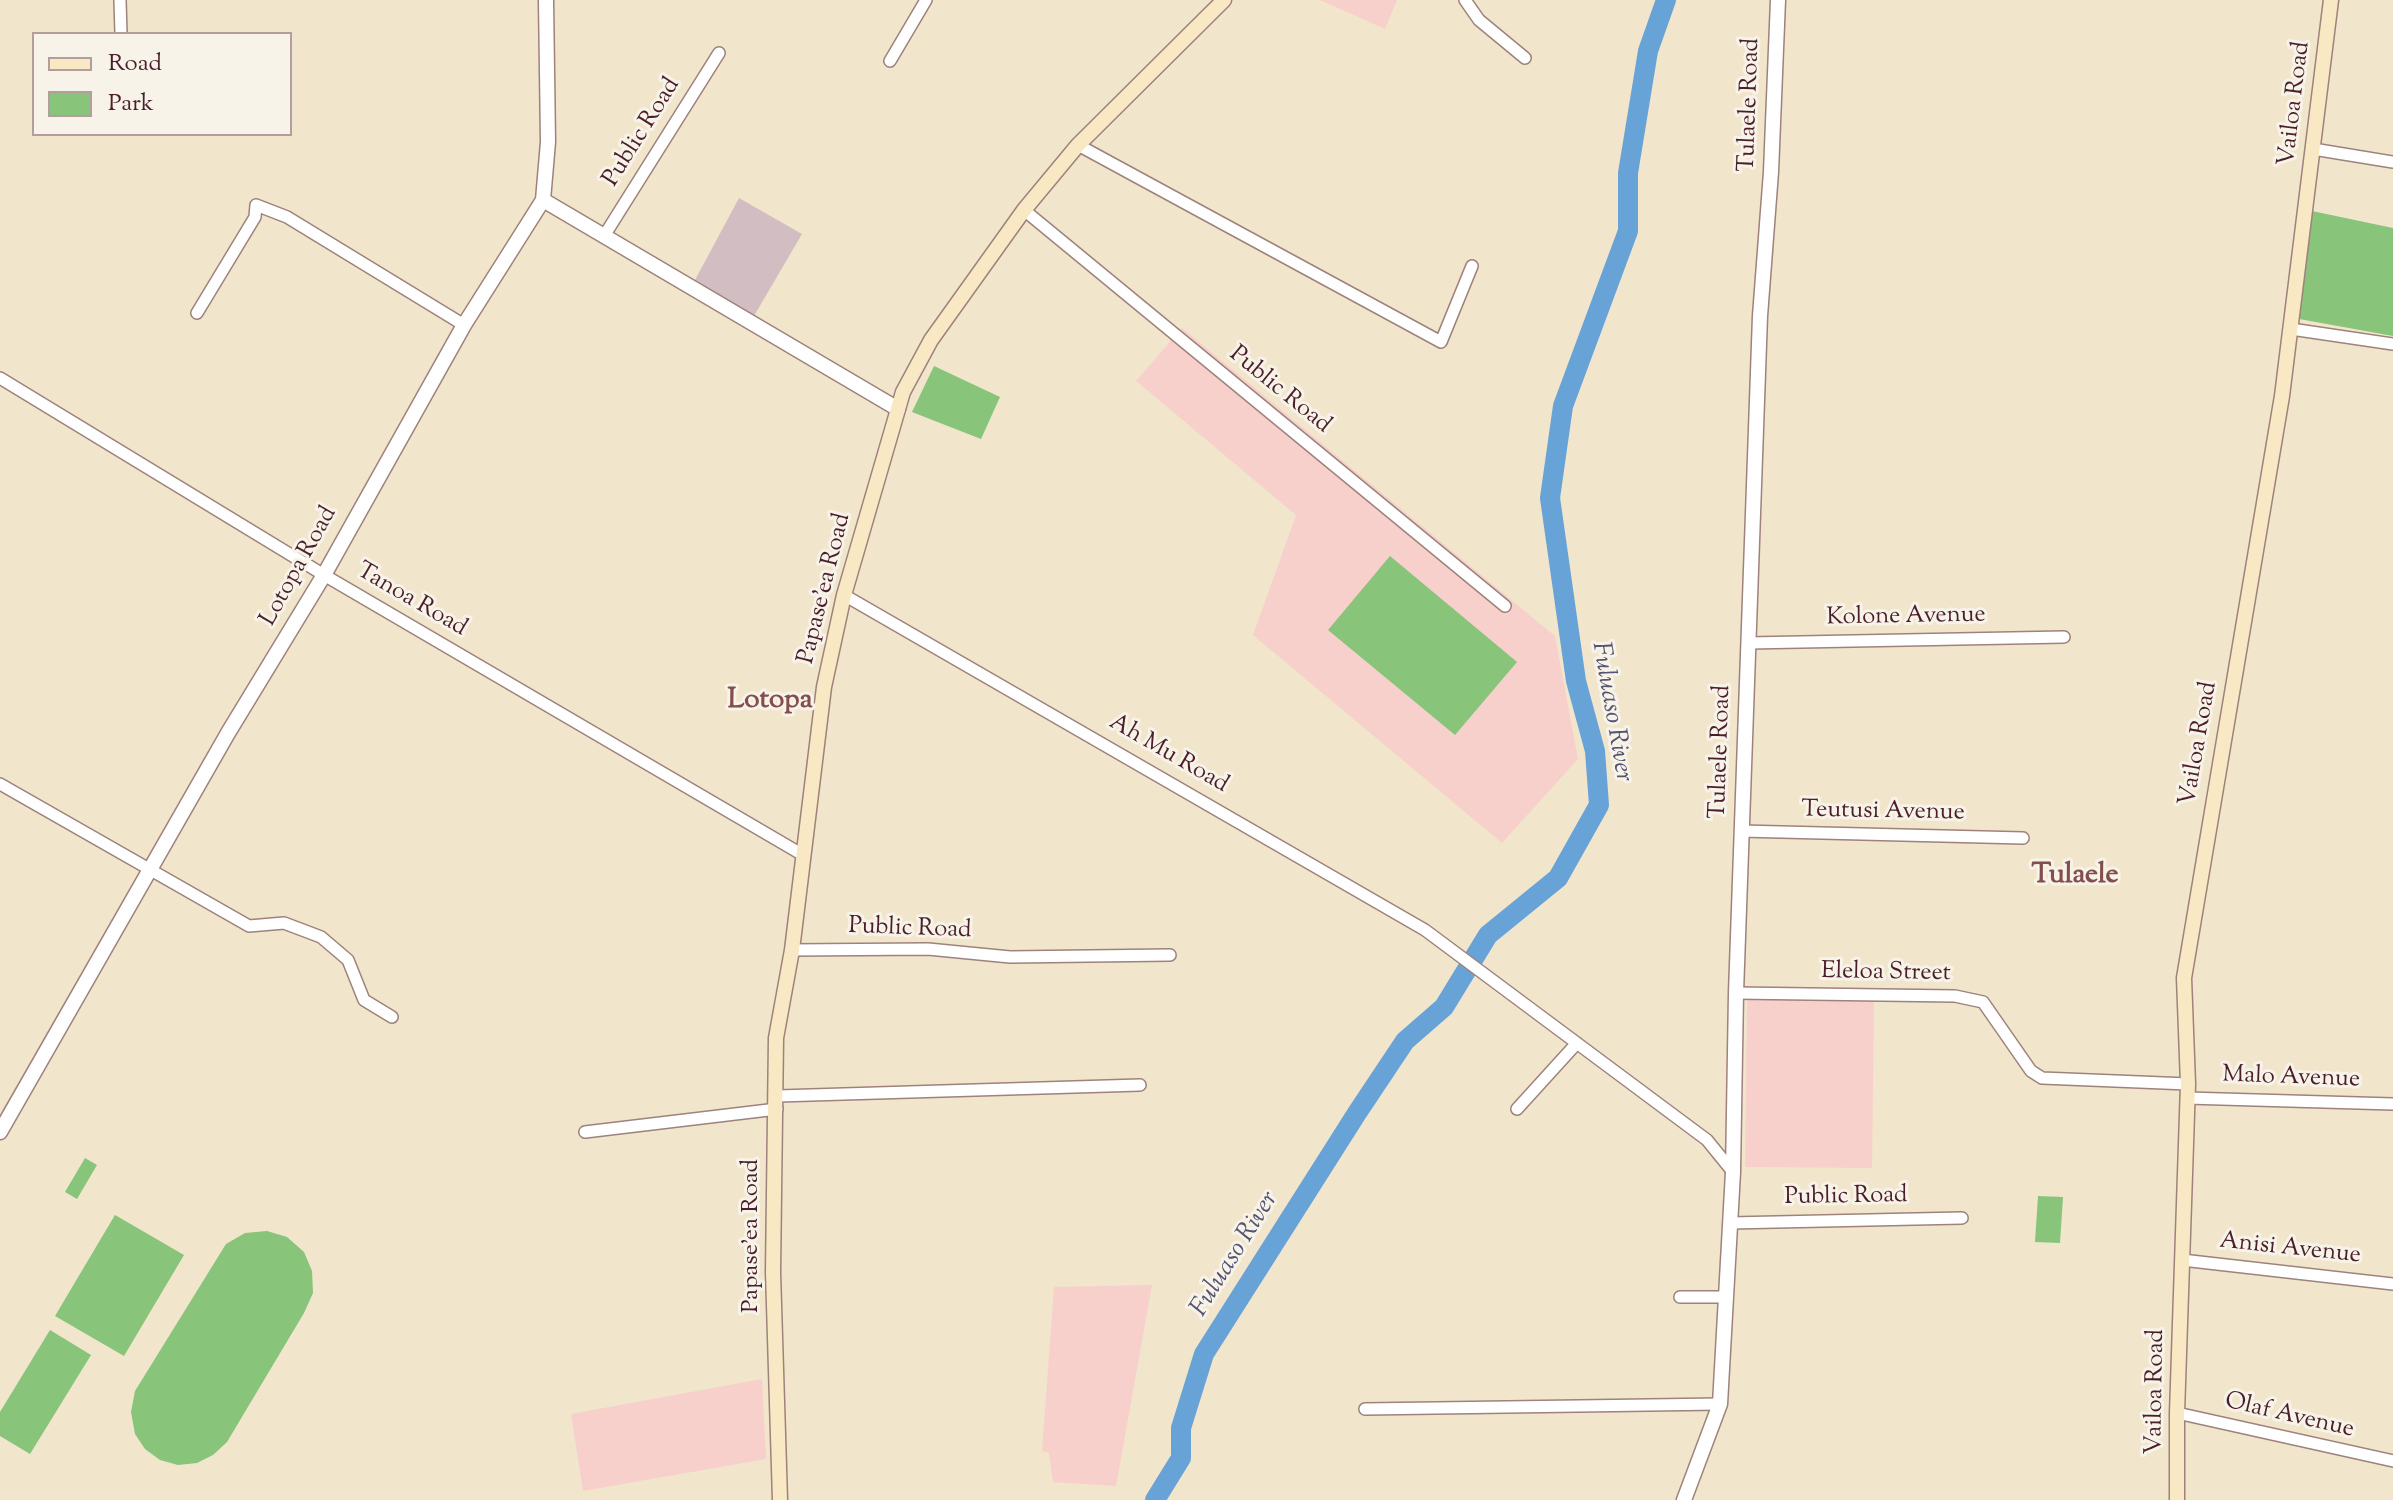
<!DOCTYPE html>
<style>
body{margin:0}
#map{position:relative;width:2393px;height:1500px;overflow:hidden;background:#f1e5cc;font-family:"Sorts Mill Goudy",serif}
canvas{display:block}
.legend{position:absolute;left:32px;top:32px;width:260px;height:104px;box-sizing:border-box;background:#f7f3e8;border:2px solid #b29e9c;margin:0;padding:10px 14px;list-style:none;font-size:24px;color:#4a1f2b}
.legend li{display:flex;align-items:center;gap:16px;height:40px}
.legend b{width:40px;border:2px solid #b29e9c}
</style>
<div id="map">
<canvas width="2393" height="1500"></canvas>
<ul class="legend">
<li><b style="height:10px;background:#f8e8c3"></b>Road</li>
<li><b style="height:22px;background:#88c47a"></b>Park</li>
</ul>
</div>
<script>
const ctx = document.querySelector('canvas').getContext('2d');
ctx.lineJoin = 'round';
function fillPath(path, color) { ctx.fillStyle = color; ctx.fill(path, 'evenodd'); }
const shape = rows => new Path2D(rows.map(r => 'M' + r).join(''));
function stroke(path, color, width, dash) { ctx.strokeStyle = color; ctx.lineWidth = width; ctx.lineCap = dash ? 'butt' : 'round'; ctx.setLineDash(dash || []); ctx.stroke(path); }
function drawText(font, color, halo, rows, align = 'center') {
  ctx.font = font + ' "Sorts Mill Goudy",serif'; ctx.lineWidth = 6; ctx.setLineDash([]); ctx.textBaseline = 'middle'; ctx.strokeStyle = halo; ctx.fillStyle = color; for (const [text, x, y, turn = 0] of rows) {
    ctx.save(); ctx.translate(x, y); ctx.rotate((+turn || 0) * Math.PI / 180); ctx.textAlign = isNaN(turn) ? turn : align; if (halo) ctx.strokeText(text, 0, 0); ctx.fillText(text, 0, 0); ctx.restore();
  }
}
const built = shape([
 [1320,0,1397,0,1385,29],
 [1182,328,1555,636,1578,759,1502,843,1253,635,1296,515,1136,381],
 [1747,998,1874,1000,1872,1168,1745,1167],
 [1152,1285,1116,1486,1053,1482,1049,1453,1042,1451,1054,1287],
 [762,1379,766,1459,583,1491,571,1414]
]);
const industrial = shape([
 [739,198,802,234,754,316,695,280]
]);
const green = shape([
 [2312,211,2393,228,2393,336,2299,319],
 [934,366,1000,397,981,439,912,412],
 [1390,556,1517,662,1455,735,1328,630],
 [85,1158,97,1165,77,1199,65,1192],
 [2038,1196,2063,1197,2060,1243,2035,1242],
 [115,1215,184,1255,124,1356,55,1316],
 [267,1231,287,1237,304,1252,312,1271,313,1293,304,1313,227,1442,213,1455,197,1463,178,1465,160,1460,145,1449,135,1434,131,1412,135,1391,226,1244,245,1233],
 [50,1330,91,1355,30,1454,0,1436,0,1412]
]);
const river = shape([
 [1155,1500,1181,1458,1181,1428,1204,1354,1357,1113,1405,1041,1444,1007,1488,935,1558,878,1599,805,1595,751,1576,681,1550,498,1563,406,1628,231,1628,173,1648,51,1666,0]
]);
const minor = shape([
 [120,0,121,34],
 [1465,0,1479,20,1525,58],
 [890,61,926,0],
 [1078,145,1441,342,1472,266],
 [2313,149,2393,162],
 [1024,210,1505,606],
 [604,236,719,53],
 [197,313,255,217,256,205,287,217,464,325],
 [2291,329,2393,344],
 [0,378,324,575,803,855],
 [844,595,1425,930,1707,1140,1733,1172],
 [1748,643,2064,637],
 [0,784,249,926,284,923,321,937,348,960,364,1000,392,1017],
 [1741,831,2023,838],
 [792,950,928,949,1010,957,1170,955],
 [1736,993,1955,996,1983,1002,2031,1071,2042,1078,2188,1084],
 [778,1096,1140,1085],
 [2187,1098,2393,1104],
 [1517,1109,1577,1043],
 [585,1132,777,1109],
 [1730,1223,1962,1218],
 [2182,1260,2393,1284],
 [1680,1297,1727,1297],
 [1365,1409,1720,1404],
 [2177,1413,2393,1461]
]);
const tertiary = shape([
 [543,200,898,409],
 [0,1132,228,733,324,575,464,325,543,200,548,142,546,0],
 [1684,1500,1720,1404,1733,1172,1736,993,1760,316,1771,172,1778,0]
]);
const secondary = shape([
 [780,1500,773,1272,776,1038,792,950,824,687,844,595,903,392,931,340,1024,210,1078,145,1224,0],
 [2177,1500,2177,1413,2188,1084,2184,978,2282,396,2331,0]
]);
const streetNames = [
 ["Vailoa Road",2296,104,-83],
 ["Tulaele Road",1751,105,-88],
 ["Public Road",643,133,-58],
 ["Public Road",1279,391,39],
 ["Lotopa Road",300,567,-61],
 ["Papase'ea Road",826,589,-76],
 ["Tanoa Road",411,601,30],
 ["Kolone Avenue",1906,618,-1],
 ["Vailoa Road",2200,744,-80],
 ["Tulaele Road",1722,752,-88],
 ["Ah Mu Road",1168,755,30],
 ["Teutusi Avenue",1883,813,1],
 ["Public Road",910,930,2],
 ["Eleloa Street",1886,974,1],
 ["Malo Avenue",2291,1079,2],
 ["Public Road",1846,1198,-1],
 ["Papase'ea Road",753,1236,-90],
 ["Anisi Avenue",2290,1250,6],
 ["Vailoa Road",2157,1392,-89],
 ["Olaf Avenue",2289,1417,13]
];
const waterNames = [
 ["Fuluaso River",1610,712,80],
 ["Fuluaso River",1236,1255,-58]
];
const quarterNames = [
 ["Lotopa",770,702],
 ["Tulaele",2075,877]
];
fillPath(built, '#f7d0cb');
fillPath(industrial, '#d2bec2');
fillPath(green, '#88c47a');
stroke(river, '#68a3d8', 20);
stroke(minor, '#9e827c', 14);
stroke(tertiary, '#9e827c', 17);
stroke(secondary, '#9e827c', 17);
stroke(minor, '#fff', 11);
stroke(tertiary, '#fff', 14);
stroke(secondary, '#f8e8c3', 14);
drawText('24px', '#4a1f2b', '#f7f3e8', streetNames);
drawText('italic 26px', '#565470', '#f7f3e8', waterNames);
drawText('bold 28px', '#844e4c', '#f7f3e8', quarterNames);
</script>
